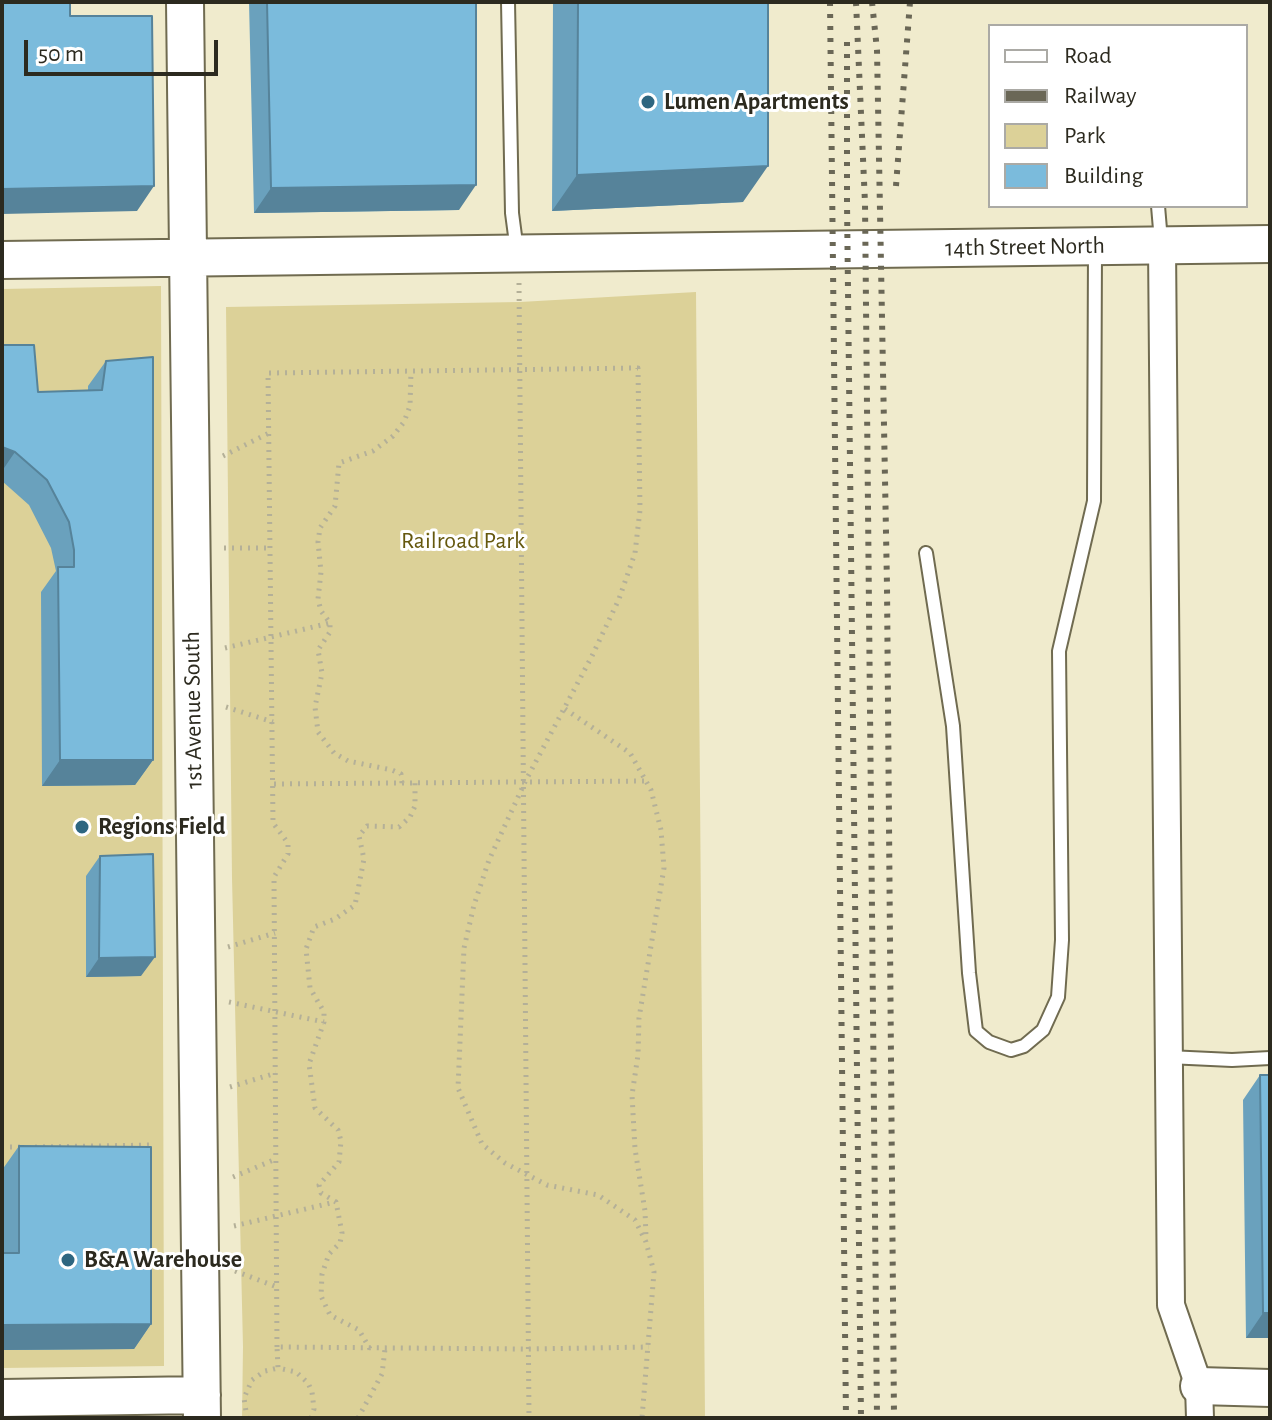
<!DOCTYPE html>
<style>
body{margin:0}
#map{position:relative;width:1272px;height:1420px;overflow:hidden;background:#f0ebcd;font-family:"Alegreya Sans",sans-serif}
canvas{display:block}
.frame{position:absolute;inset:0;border:4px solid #2c2a1f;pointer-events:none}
.legend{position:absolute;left:988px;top:24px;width:260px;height:184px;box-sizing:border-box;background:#fff;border:2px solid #abaaa5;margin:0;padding:10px 14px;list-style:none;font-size:24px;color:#2c2a1f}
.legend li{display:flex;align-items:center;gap:16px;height:40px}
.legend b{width:40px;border:2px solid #abaaa5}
.scale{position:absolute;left:24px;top:40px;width:194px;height:36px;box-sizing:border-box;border:4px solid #2c2a1f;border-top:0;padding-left:10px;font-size:24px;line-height:28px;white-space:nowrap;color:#2c2a1f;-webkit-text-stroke:6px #fff;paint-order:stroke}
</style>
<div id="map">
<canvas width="1272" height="1420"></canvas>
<div class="frame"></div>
<ul class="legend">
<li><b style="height:10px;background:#fff"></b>Road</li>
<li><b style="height:10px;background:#6a6756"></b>Railway</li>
<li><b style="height:22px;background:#dcd198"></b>Park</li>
<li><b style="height:22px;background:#7bbbdc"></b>Building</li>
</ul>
<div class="scale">50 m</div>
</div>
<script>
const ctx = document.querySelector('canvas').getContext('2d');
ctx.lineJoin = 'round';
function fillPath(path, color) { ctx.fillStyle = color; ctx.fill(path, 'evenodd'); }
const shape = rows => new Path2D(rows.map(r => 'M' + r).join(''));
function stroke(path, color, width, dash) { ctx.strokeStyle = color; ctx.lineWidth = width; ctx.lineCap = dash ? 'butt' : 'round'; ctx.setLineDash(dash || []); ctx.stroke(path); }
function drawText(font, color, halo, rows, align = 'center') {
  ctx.font = font + ' "Alegreya Sans",sans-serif'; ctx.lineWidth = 6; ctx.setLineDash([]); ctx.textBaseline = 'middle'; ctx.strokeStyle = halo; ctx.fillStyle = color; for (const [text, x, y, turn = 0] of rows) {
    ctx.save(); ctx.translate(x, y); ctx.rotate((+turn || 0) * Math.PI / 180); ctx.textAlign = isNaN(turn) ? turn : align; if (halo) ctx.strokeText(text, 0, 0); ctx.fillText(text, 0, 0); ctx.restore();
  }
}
const green = shape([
 [161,286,164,1366,2,1368,2,289],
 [696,292,705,1418,242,1418,243,1347,232,878,226,307,520,302]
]);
const path = shape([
 [519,283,529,1418],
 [223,456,269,433],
 [224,548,271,548],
 [225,648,330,623],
 [226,707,273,722],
 [565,709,630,753,651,790,661,830,664,868,639,1018,638,1055,632,1095,635,1149,645,1211,646,1237],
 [402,783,401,774,392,770,348,761,334,753,318,732,315,707,322,673,318,650,330,632,330,623,321,611,318,599,321,572,318,542,320,528,335,506,339,463,373,451,393,436,404,422,410,406,411,371],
 [274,784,645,781],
 [228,947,275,933],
 [229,1002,324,1022],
 [230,1087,276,1073],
 [2,1147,25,1147],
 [35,1147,154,1145],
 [233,1177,276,1159],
 [234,1226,335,1202],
 [235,1271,277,1287],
 [277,1347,274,877,288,854,288,843,273,823,268,373,638,368,640,510,635,553,619,599,592,656,525,782,489,860,474,905,464,948,458,1088,482,1144,505,1163,547,1185,598,1195,635,1220,646,1242,654,1272,642,1418],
 [370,1349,359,1330,330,1315,321,1296,322,1274,329,1254,340,1243,342,1233,336,1202,321,1193,319,1185,339,1162,341,1141,338,1130,315,1108,309,1064,324,1022,324,1012,310,988,306,949,314,927,335,919,355,905,364,859,359,836,367,826,399,827,410,817,415,806,415,783],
 [247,1418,244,1398,252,1380,265,1371,278,1368],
 [311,1418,314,1409,312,1392,308,1383,296,1372,278,1368,277,1347,528,1349,649,1347],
 [358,1418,382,1374,385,1349]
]);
const lane = shape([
 [508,2,512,213,517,251],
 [1158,206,1161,241],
 [926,553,953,726,969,973,976,1031,989,1042,1011,1050,1024,1046,1043,1030,1058,997,1062,940,1059,651,1094,501,1095,249],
 [1168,1057,1232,1060,1270,1058]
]);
const street = shape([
 [1162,245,1171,1305,1199,1386,1200,1418]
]);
const secondary = shape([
 [185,2,202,1418],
 [2,260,1270,244],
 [1199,1386,1270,1388],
 [2,1398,202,1395]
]);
const rail = shape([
 [830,2,846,1418],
 [856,2,865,203,877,1418],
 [872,2,877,50,887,586,894,1418],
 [847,42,847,203,861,1418],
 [896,186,910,2]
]);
const wall = shape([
 [249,2,476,2,459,210,254,213],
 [553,2,768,2,743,202,552,211],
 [2,345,38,392,88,390,88,386,106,361,153,760,135,785,42,786,41,592,56,571,51,548,29,505,2,481],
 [100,856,141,976,86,977,86,876],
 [1260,1075,1270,1075,1270,1338,1246,1338,1243,1100],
 [19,1146,151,1324,134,1349,2,1350,2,1170]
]);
const shadedWall = shape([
 [768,166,743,202,552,211,577,175],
 [476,185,459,210,254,213,271,188],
 [154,186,137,211,2,214,2,189],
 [2,447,15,452,2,471],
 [60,760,153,760,135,785,42,786],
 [155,957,141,976,86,977,99,958],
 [1263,1313,1270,1313,1270,1338,1246,1338],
 [151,1324,134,1349,2,1350,2,1325]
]);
const building = shape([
 [2,2,70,2,70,16,152,16,154,186,2,189,2,2],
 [267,2,476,2,476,185,271,188,267,2],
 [578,2,768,2,768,166,577,175,578,2],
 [2,345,34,345,38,392,102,390,106,361,153,357,153,760,60,760,58,567,74,567,74,550,69,522,47,480,15,452,2,447,2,345],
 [153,854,155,957,99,958,100,856,153,854],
 [1260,1075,1270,1075,1270,1313,1263,1313,1260,1075],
 [19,1146,151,1147,151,1324,2,1325,2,1253,19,1253,19,1146]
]);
const markers = [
 [648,102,8,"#2e6680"],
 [82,827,8,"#2e6680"],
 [68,1260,8,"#2e6680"]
];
const poiNames = [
 ["Lumen Apartments",664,102],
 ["Regions Field",98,827],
 ["B&A Warehouse",84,1260]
];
const streetNames = [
 ["14th Street North",1025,247,-1],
 ["1st Avenue South",193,710,-91]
];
const parkNames = [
 ["Railroad Park",463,541]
];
fillPath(green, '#dcd198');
stroke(lane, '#706b50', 16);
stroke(street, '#706b50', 30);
stroke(secondary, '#706b50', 40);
stroke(path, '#b4b098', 5, [2, 6]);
stroke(lane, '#fff', 12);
stroke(street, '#fff', 26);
stroke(secondary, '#fff', 36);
stroke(rail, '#6a6756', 6, [4, 8]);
fillPath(wall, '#6aa1bd');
fillPath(shadedWall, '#56839a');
fillPath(building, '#7bbbdc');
stroke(building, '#56839a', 2);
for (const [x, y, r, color] of markers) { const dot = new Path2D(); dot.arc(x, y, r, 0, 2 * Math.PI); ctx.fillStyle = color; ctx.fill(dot); stroke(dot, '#fff', 3); }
drawText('bold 24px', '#2c2a1f', '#fff', poiNames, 'left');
drawText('24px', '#2c2a1f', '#fff', streetNames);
drawText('24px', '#65580e', '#fff', parkNames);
</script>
